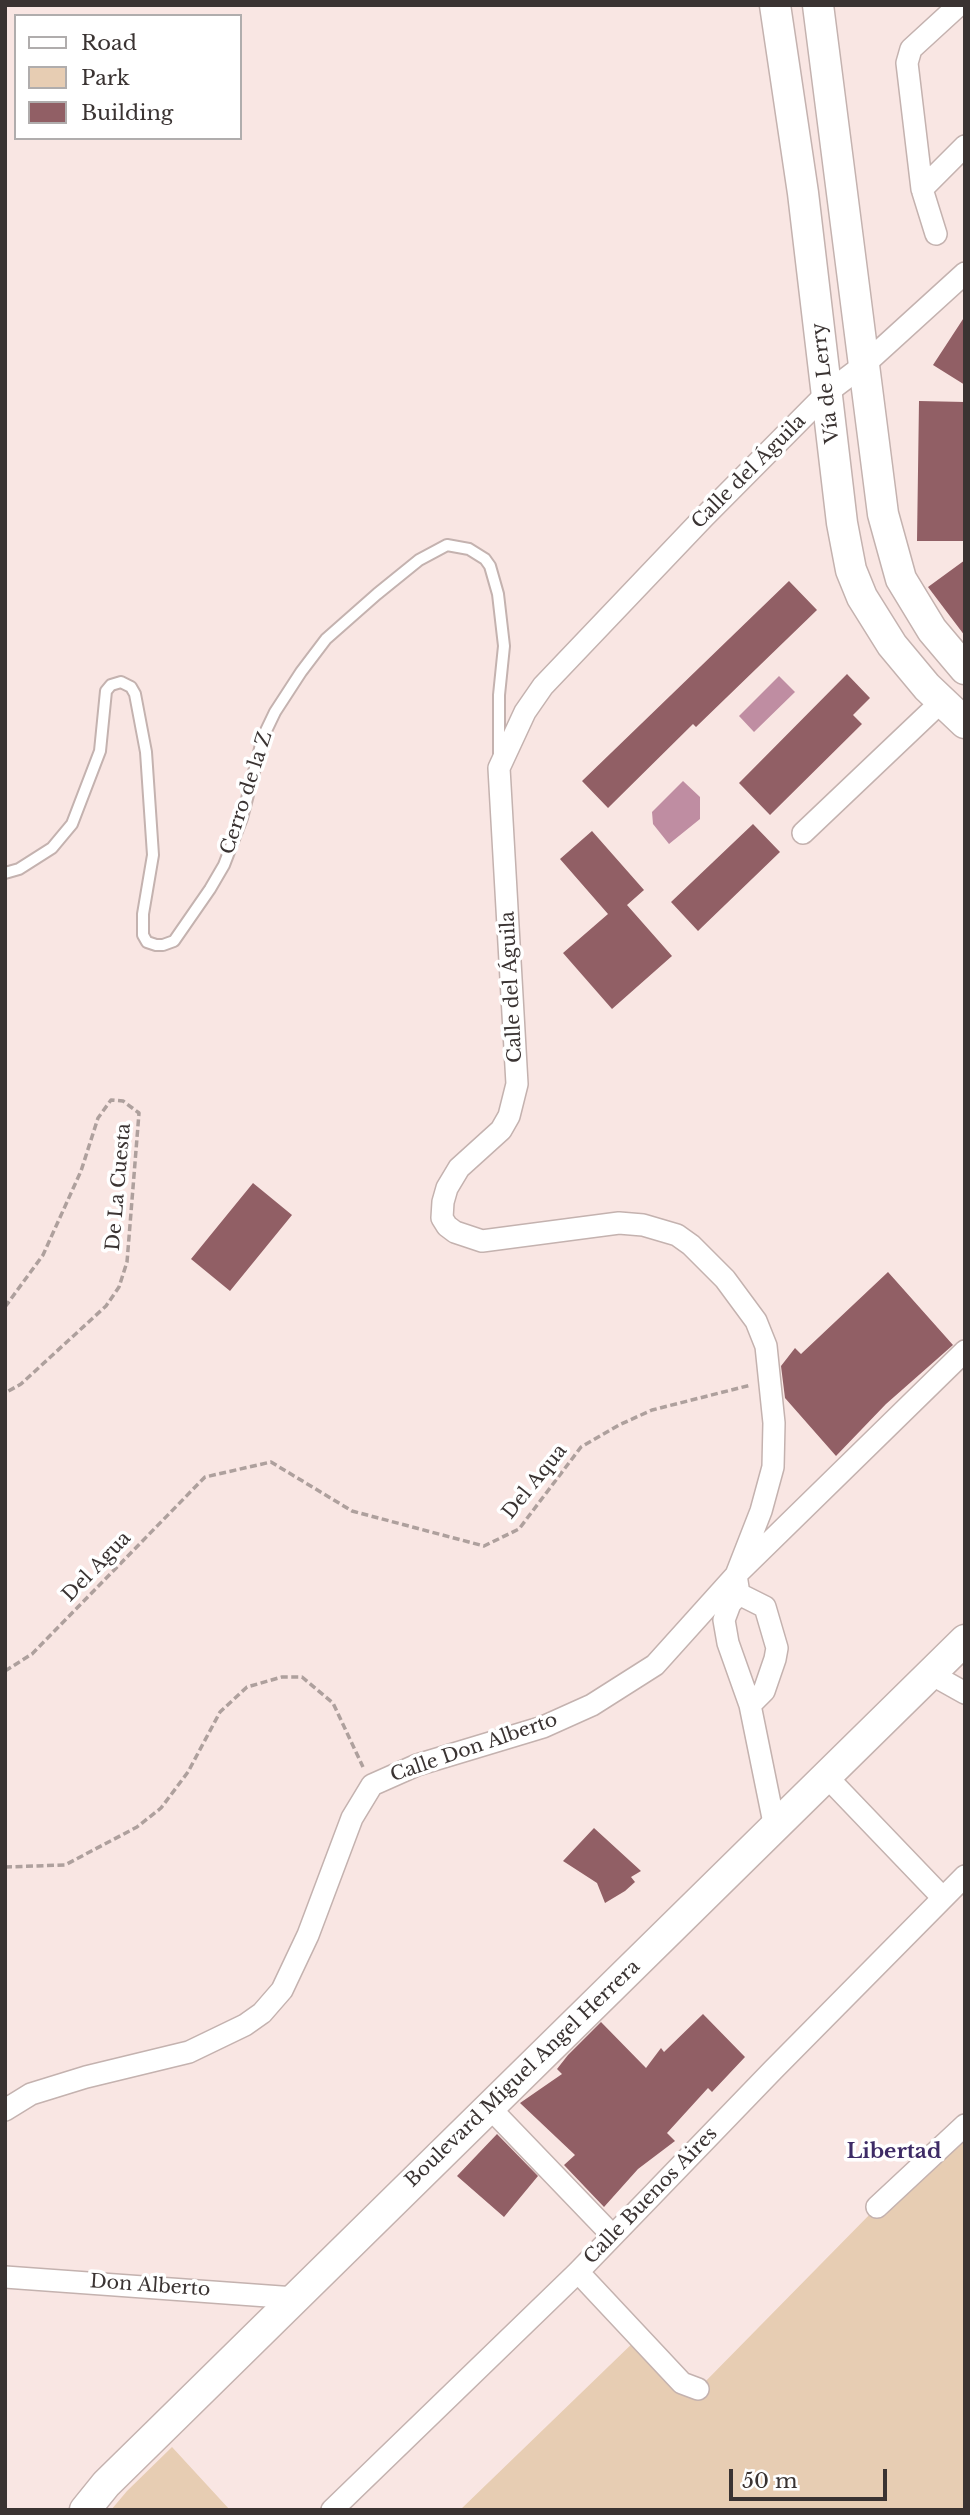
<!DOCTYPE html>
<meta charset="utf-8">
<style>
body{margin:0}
#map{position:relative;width:970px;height:2515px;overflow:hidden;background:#f9e6e3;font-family:"Libre Baskerville",serif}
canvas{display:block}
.frame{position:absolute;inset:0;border:7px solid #3a3332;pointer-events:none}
.legend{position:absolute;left:14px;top:14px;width:228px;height:126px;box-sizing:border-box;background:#fff;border:2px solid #b0adad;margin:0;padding:9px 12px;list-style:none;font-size:21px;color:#3a3332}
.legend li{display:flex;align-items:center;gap:14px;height:35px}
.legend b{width:35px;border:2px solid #b0adad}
.scale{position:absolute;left:729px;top:2469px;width:158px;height:32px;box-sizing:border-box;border:4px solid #3a3332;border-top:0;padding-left:9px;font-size:21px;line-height:24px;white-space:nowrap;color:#3a3332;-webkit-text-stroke:5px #fff;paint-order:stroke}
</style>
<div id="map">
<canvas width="970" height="2515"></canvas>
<div class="frame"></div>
<ul class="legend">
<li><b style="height:9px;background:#fff"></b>Road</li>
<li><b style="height:19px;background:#e7cdb3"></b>Park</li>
<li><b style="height:19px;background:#915f65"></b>Building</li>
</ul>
<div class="scale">50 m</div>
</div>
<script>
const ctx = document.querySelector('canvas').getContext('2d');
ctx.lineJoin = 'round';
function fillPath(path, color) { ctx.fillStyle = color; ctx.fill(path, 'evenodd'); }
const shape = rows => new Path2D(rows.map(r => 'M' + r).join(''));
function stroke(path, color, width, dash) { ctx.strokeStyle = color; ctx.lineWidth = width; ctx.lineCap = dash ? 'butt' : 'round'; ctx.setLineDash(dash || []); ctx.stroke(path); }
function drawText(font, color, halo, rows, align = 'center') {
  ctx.font = font + ' "Libre Baskerville",serif'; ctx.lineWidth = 7; ctx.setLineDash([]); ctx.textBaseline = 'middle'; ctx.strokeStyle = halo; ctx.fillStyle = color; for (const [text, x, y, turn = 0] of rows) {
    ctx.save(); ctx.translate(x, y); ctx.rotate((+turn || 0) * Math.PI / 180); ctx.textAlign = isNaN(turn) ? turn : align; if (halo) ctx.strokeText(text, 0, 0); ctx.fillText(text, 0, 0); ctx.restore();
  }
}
const green = shape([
 [965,2125,965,2510,460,2510,639,2337,698,2389,877,2207],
 [172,2447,230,2510,111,2510,127,2491]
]);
const water = shape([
 [779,676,795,692,754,732,739,716],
 [683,781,700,797,700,819,669,844,653,824,652,812]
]);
const building = shape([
 [965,316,965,385,933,365],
 [919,401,965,402,965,541,917,541],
 [965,560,965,636,928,587],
 [789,581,817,610,696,727,693,724,608,808,582,781],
 [847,674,870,698,853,715,862,724,770,815,739,783],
 [753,824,780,852,698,931,671,902],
 [592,831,644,890,627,905,672,956,612,1009,563,953,608,914,560,859],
 [253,1183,292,1215,230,1291,191,1259],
 [888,1272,953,1345,886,1404,836,1456,785,1398,781,1366,795,1348,801,1354],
 [594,1828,641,1871,631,1877,635,1882,625,1891,605,1903,597,1883,563,1861],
 [703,2014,745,2057,712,2092,708,2088,667,2133,675,2141,638,2169,604,2207,564,2165,575,2155,520,2103,562,2074,557,2069,568,2055,601,2022,646,2068,661,2048,664,2052],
 [497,2134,538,2176,504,2217,457,2176]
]);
const path = shape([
 [5,1307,43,1255,81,1171,98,1118,111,1100,123,1101,139,1113,127,1262,119,1287,106,1306,21,1384,5,1393],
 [5,1671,32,1654,205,1477,271,1462,352,1511,484,1546,519,1529,581,1447,619,1425,652,1410,751,1385],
 [5,1867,65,1865,137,1827,161,1808,188,1772,220,1712,247,1687,282,1677,302,1677,333,1703,363,1767]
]);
const lane = shape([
 [5,873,19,869,52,848,72,824,100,751,106,691,111,685,121,682,131,687,135,694,146,752,153,855,143,914,143,935,147,942,156,945,163,945,174,941,210,889,224,865,242,818,263,737,275,712,301,672,326,639,377,594,419,560,447,545,469,549,485,559,490,566,498,594,504,646,499,695,499,755]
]);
const street = shape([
 [922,189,965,146],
 [936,234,922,189,907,63,911,49,959,5],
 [803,833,942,701],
 [739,1594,736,1575,761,1511,773,1467,774,1423,766,1346,756,1321,725,1279,691,1245,677,1235,643,1225,619,1223,482,1241,455,1232,447,1226,442,1218,443,1202,447,1188,459,1168,501,1130,509,1116,517,1084,499,768,525,712,543,686,704,517,828,392,865,364,965,273],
 [739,1594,730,1604,724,1620,728,1643,750,1705,775,1828],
 [739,1594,765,1607,777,1648,775,1659,764,1691,750,1705],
 [931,1674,965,1693],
 [827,1777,943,1898],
 [489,2107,612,2235],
 [5,2110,31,2094,86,2077,189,2052,245,2025,262,2013,282,1990,308,1935,352,1818,372,1785,417,1765,543,1727,592,1705,655,1665,736,1575,965,1351],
 [877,2207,965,2125],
 [578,2272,682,2383,698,2389],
 [5,2277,295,2298],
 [332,2510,578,2272,773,2070,965,1876]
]);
const secondary = shape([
 [775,5,803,193,842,523,851,570,862,597,892,645,927,687,965,723],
 [818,5,883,514,901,579,932,630,965,669],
 [85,2510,106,2484,158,2433,965,1640]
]);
const streetNames = [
 ["Vía de Lerry",826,383,-97],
 ["Calle del Águila",749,472,-45],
 ["Cerro de la Z",247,793,-72],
 ["Calle del Águila",512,987,-93],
 ["De La Cuesta",119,1187,-85],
 ["Del Aqua",535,1482,-51],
 ["Del Agua",97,1567,-46],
 ["Calle Don Alberto",474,1748,-19],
 ["Boulevard Miguel Angel Herrera",523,2074,-44],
 ["Calle Buenos Aires",651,2196,-46],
 ["Don Alberto",150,2286,4]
];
const neighbourhoodNames = [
 ["Libertad",894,2152]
];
fillPath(green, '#e7cdb3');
fillPath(water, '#bf8da2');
fillPath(building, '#915f65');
stroke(lane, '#c4b2af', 14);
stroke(street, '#c4b2af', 24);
stroke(secondary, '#c4b2af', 33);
stroke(path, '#aea09d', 3.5, [7, 3.5]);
stroke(lane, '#fff', 10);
stroke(street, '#fff', 21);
stroke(secondary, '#fff', 30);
drawText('19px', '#3a3332', '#fff', streetNames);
drawText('bold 21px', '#3e2b66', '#fff', neighbourhoodNames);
</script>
